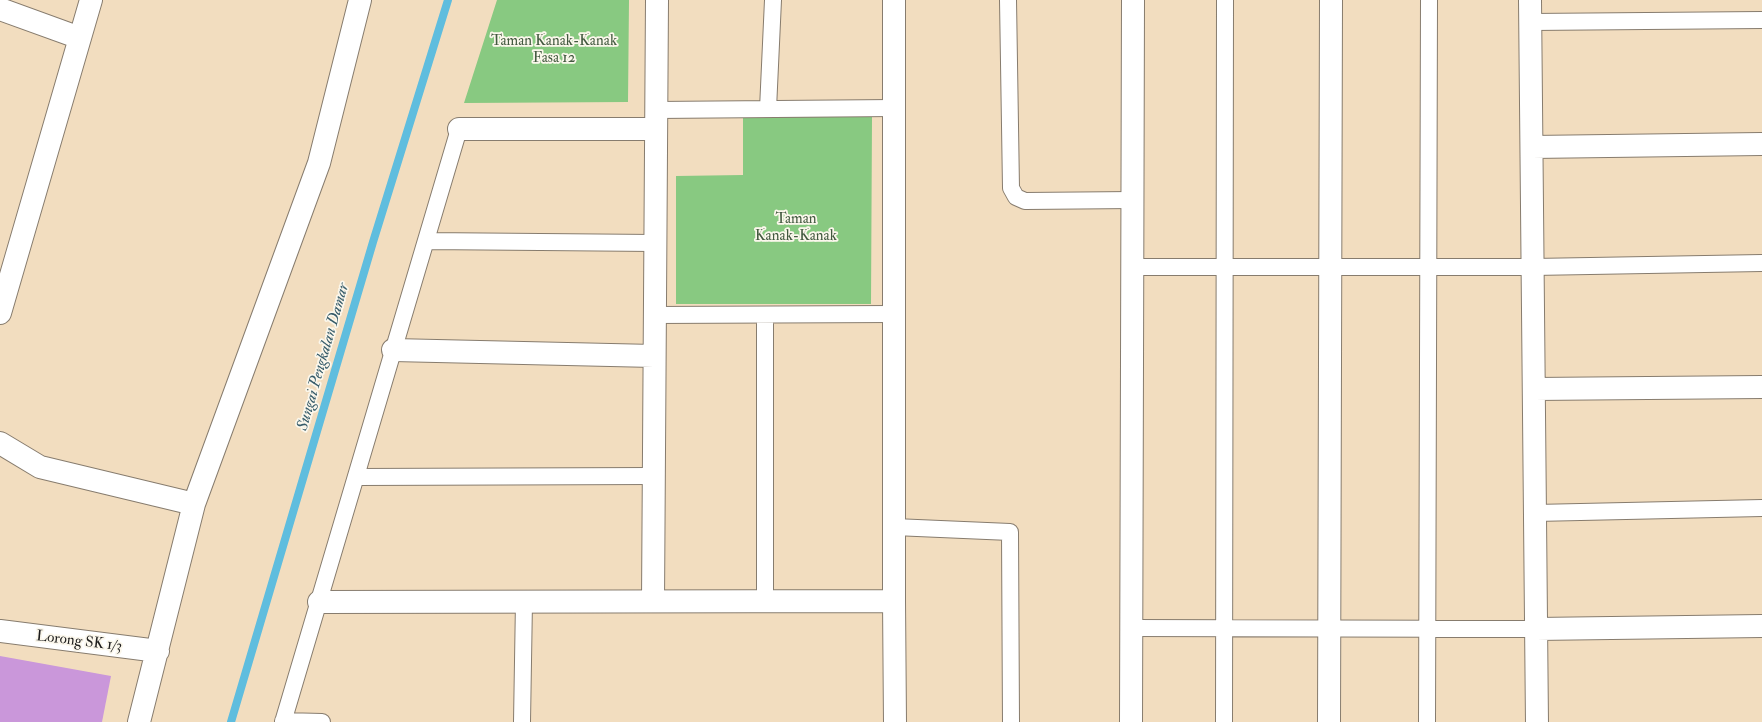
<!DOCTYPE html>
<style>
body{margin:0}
canvas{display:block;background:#f2ddbf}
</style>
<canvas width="1762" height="722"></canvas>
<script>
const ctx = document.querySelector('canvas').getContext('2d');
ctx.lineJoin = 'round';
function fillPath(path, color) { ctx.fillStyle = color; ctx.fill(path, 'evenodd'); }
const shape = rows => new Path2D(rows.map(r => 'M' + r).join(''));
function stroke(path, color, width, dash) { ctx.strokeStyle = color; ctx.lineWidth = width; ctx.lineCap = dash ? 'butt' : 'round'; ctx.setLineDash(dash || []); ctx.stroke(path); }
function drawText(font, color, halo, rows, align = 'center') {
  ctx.font = font + ' "IM FELL Double Pica",serif'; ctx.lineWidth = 3.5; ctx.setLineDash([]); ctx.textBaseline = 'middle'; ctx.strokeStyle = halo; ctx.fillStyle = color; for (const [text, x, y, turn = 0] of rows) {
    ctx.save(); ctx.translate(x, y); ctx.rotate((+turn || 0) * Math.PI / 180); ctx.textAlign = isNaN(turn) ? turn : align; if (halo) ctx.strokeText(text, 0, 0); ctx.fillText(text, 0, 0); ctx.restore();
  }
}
const green = shape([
 [497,0,629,0,628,102,464,103],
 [743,116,872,117,871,304,676,304,676,176,743,175]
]);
const stream = shape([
 [231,722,373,242,448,0]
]);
const building = shape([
 [0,656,111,676,102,722,0,722]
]);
const service = shape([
 [1008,0,1011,188,1016,197,1025,201,1133,200],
 [1531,22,1762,20],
 [768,109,773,0],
 [656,110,894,108],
 [426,241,655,243],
 [1132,267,1533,267,1762,263],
 [654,315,894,314],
 [356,477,653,476],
 [1535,513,1762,508],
 [894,527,1010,532,1011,722],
 [765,601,765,315],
 [1131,628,1536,629],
 [283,721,322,722],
 [283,722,459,129],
 [522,722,524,601],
 [1224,722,1225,0],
 [1427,722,1429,0]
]);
const minor = shape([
 [894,0,894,601,895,722],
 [1530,0,1537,722],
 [0,9,80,38],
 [459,129,656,129],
 [1532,147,1762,144],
 [0,313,91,0],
 [393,350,654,356],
 [1534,389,1762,387],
 [0,443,40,467,194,504],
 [653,601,657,0],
 [319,602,894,601],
 [1536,629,1762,626],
 [0,631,158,651],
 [139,722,194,504,319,163,360,0],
 [1131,722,1133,0],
 [1329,722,1331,0]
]);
const parkNames = [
 ["Taman Kanak-Kanak",554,42],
 ["Fasa 12",554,59],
 ["Taman",796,220],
 ["Kanak-Kanak",796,237]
];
const streetNames = [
 ["Lorong SK 1/3",79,642,7]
];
const waterNames = [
 ["Sungai Pengkalan Damar",324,357,-74]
];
fillPath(green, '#88c981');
stroke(stream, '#5fbdde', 8);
fillPath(building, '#ca97da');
stroke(service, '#877c6e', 18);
stroke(minor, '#877c6e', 24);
stroke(service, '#fff', 16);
stroke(minor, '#fff', 22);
drawText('15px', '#42593f', '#fbf7ec', parkNames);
drawText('15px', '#1c1c1c', '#fbf7ec', streetNames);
drawText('italic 16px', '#375c6a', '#fbf7ec', waterNames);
</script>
